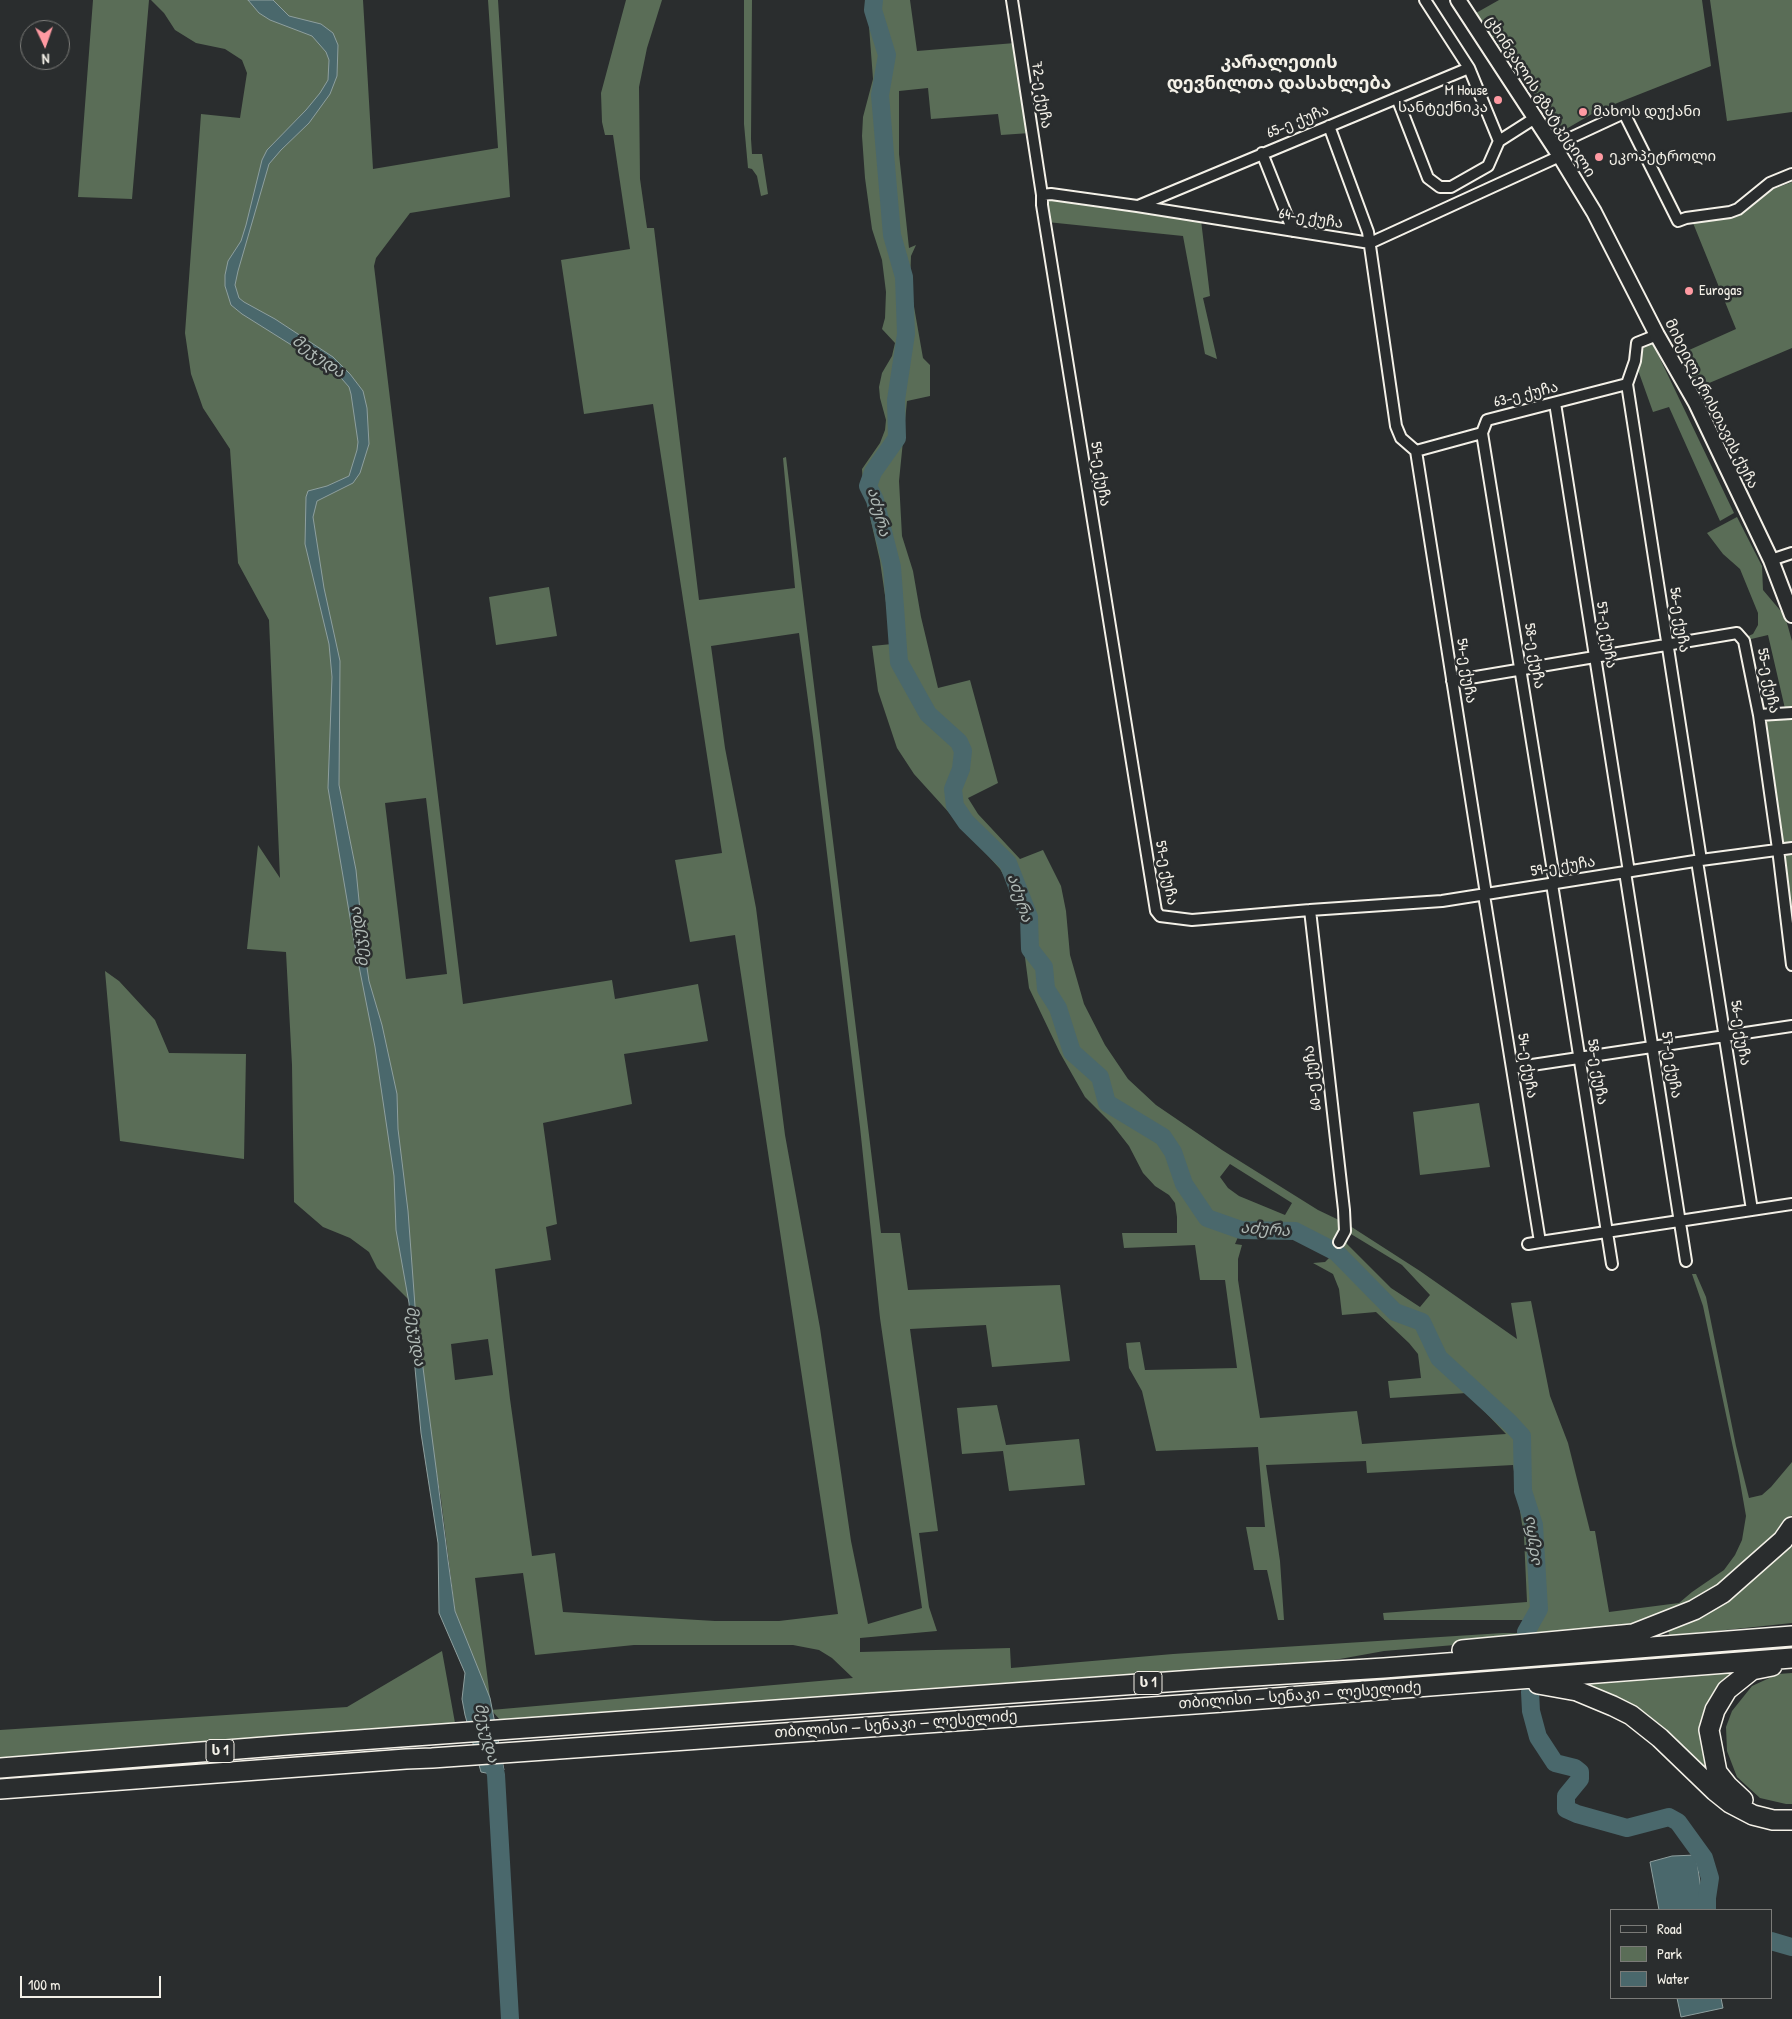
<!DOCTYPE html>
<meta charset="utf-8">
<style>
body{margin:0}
#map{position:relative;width:1792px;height:2019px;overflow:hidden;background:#2a2d2e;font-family:"Patrick Hand",sans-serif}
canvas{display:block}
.legend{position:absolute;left:1610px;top:1909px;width:162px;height:90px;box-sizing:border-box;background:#2a2d2e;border:1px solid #7b7b78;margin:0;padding:6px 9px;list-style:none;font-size:15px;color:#f4f1e8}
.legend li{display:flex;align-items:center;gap:10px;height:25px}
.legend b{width:25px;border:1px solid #7b7b78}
.north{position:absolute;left:20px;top:20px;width:50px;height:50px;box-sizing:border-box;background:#2a2d2e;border:1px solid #7b7b78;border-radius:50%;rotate:177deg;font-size:14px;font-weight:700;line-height:20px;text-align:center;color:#f4f1e8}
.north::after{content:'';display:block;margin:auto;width:18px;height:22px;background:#ff9aa2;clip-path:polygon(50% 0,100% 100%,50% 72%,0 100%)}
.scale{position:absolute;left:20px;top:1976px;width:141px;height:22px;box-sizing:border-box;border:2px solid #f4f1e8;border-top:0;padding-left:6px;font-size:15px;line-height:18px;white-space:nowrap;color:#f4f1e8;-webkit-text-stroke:4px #2a2d2e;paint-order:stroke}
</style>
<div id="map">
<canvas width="1792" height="2019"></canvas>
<ul class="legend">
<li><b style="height:6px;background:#2a2d2e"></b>Road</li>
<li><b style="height:14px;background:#5a6d57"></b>Park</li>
<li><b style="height:14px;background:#4a686c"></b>Water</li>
</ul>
<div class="north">N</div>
<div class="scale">100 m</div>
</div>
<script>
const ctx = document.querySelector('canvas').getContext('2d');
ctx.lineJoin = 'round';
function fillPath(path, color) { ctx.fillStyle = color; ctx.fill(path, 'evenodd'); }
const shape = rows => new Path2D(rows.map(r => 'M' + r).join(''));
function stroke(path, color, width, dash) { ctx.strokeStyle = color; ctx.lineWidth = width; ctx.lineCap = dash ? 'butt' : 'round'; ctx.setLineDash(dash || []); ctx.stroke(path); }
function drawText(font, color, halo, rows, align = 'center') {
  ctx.font = font + ' "Patrick Hand","Noto Sans Georgian",sans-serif'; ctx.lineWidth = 5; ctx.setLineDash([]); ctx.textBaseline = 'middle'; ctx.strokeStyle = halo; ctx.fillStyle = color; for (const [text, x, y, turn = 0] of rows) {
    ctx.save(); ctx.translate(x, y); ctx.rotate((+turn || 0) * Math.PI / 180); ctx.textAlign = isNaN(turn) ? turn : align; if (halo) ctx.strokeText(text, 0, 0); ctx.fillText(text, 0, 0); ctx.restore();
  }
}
const green = shape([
 [93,0,149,0,132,199,78,197],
 [151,0,363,0,373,169,498,148,488,0,498,0,510,197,410,213,376,258,374,266,463,1004,612,980,615,999,698,984,708,1041,624,1054,632,1104,543,1123,557,1224,546,1227,551,1260,495,1269,510,1399,532,1556,555,1553,563,1612,715,1621,779,1621,838,1614,735,935,690,942,675,860,722,853,653,404,584,414,561,260,630,249,613,135,605,135,602,122,601,93,626,0,662,0,647,48,639,87,640,179,647,228,654,228,699,600,795,588,783,458,786,457,881,1233,900,1233,908,1290,1060,1285,1070,1361,992,1367,986,1325,910,1329,938,1531,919,1533,929,1607,937,1631,860,1638,860,1652,1010,1648,1011,1668,1173,1654,1503,1633,1524,1633,1525,1639,1384,1651,1290,1668,502,1722,491,1710,853,1678,832,1658,819,1650,793,1645,634,1645,535,1655,523,1573,475,1578,490,1698,467,1646,455,1611,441,1499,429,1429,415,1306,377,1268,369,1252,350,1238,323,1227,294,1202,292,1065,286,952,247,949,258,845,280,878,269,620,238,563,230,449,203,408,191,374,185,333,201,114,240,118,247,73,242,60,225,49,196,43,175,30,164,13],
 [799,633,813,737,860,1127,880,1318,922,1608,868,1624,851,1541,820,1328,785,1135,756,908,725,748,711,646],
 [426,798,447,974,406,979,385,803],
 [488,1339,493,1375,455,1380,451,1344],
 [744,0,752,0,751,139,752,154,762,154,768,194,761,196,757,176,752,169,748,168,744,124],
 [867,0,910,0,917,51,1015,43,1030,133,1001,135,998,114,931,119,928,88,899,91,899,154,909,248,916,245,911,256,910,284,923,358,930,365,930,396,907,401,899,481,902,536,913,571,921,617,938,688,970,680,998,783,968,798,978,814,1020,859,1043,850,1061,886,1066,911,1070,955,1084,1004,1105,1045,1128,1079,1156,1105,1222,1150,1318,1210,1341,1221,1342,1230,1331,1249,1295,1231,1241,1230,1235,1244,1242,1245,1238,1259,1238,1280,1260,1418,1357,1411,1362,1444,1506,1434,1467,1393,1390,1398,1388,1381,1421,1378,1418,1354,1409,1343,1376,1312,1342,1315,1339,1289,1333,1274,1313,1263,1325,1262,1334,1253,1393,1314,1421,1324,1439,1363,1519,1437,1521,1454,1521,1492,1531,1524,1537,1609,1529,1620,1384,1620,1383,1613,1527,1602,1524,1537,1513,1465,1367,1473,1366,1461,1266,1465,1280,1561,1284,1620,1278,1620,1267,1570,1254,1570,1246,1527,1265,1527,1258,1447,1156,1451,1142,1391,1129,1368,1126,1343,1140,1342,1145,1370,1237,1368,1225,1280,1200,1280,1195,1245,1124,1248,1122,1233,1177,1233,1177,1217,1175,1203,1169,1195,1155,1186,1143,1173,1129,1146,1111,1123,1085,1097,1060,1053,1029,988,1024,950,1023,925,1018,900,1000,869,914,774,897,748,878,691,872,646,892,644,880,561,863,486,862,469,880,443,885,430,886,420,880,398,879,387,882,373,892,356,895,343,882,329,885,318,886,292,882,260,872,229,865,178,862,136,863,117,873,79],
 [1230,1164,1292,1203,1285,1215,1239,1196,1228,1188,1220,1177],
 [1499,0,1702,0,1711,66,1597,111,1561,132,1476,13],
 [1710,0,1792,0,1792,112,1727,121],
 [1792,182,1792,348,1695,389,1678,355,1736,329,1693,223,1735,216,1771,190],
 [1049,198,1201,220,1210,296,1203,298,1217,359,1205,354,1183,236,1047,222,1046,211],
 [1652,342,1734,513,1720,521,1669,407,1653,412,1638,370,1644,346],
 [1737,517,1762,566,1763,590,1785,616,1792,641,1792,713,1786,713,1768,635,1747,640,1746,637,1753,634,1758,625,1758,613,1740,569,1723,554,1707,533],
 [549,587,557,636,496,645,489,597],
 [1792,716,1792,844,1782,845,1764,719],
 [1792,852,1792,956,1777,853],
 [105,971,119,981,155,1020,169,1053,246,1054,244,1159,120,1141],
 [1479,1103,1490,1167,1420,1175,1413,1112],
 [1347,1224,1420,1271,1517,1339,1511,1303,1531,1301,1550,1396,1568,1443,1590,1531,1595,1531,1609,1612,1679,1603,1692,1592,1724,1570,1735,1555,1742,1540,1746,1516,1739,1476,1703,1306,1692,1274,1696,1274,1706,1297,1736,1446,1749,1498,1762,1495,1771,1487,1792,1462,1792,1515,1766,1547,1713,1592,1627,1630,1528,1638,1528,1633,1540,1609,1537,1524,1526,1491,1527,1452,1525,1435,1442,1355,1425,1320,1395,1308,1336,1250,1344,1238,1347,1244,1391,1288,1420,1307,1430,1295,1402,1265,1346,1231],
 [997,1405,1006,1445,1079,1439,1085,1485,1009,1491,1003,1451,962,1454,957,1408],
 [1792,1536,1792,1623,1669,1636,1668,1627],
 [442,1651,457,1734,0,1768,0,1730,347,1707],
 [1741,1672,1709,1712,1722,1789,1637,1709,1588,1684],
 [1792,1673,1792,1804,1786,1804,1760,1798,1737,1777,1727,1751,1726,1727,1732,1711,1752,1686,1778,1674]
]);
const water = shape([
 [248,0,273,0,289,16,321,24,333,33,338,45,337,76,330,94,309,123,281,150,269,164,238,271,235,285,239,298,244,302,275,319,333,357,350,374,363,391,367,408,369,444,360,473,353,483,317,501,313,517,324,588,340,661,339,785,356,870,363,941,369,981,382,1025,397,1094,398,1129,408,1211,415,1306,448,1560,455,1611,490,1698,504,1770,496,1775,481,1772,465,1715,462,1699,465,1673,439,1613,438,1543,421,1433,409,1303,396,1230,394,1176,375,1047,354,941,328,788,332,677,329,644,305,544,306,497,308,491,327,486,349,476,357,450,358,442,351,394,349,387,335,371,317,357,293,346,242,314,231,305,225,286,225,275,228,261,241,241,246,225,262,160,267,150,306,110,320,93,328,80,329,60,326,52,312,36,270,20,259,13,248,0],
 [1696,1855,1702,1896,1701,1910,1659,1910,1650,1862,1672,1856,1696,1855],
 [1677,1998,1721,1998,1723,2008,1681,2017,1677,1998]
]);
const river = shape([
 [874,0,873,10,887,55,880,95,892,235,904,277,906,334,896,400,897,438,873,472,868,486,875,500,892,567,899,662,928,714,959,742,963,751,961,769,953,789,955,806,966,822,1008,863,1029,917,1030,949,1044,967,1046,989,1058,1008,1072,1052,1100,1077,1107,1103,1163,1137,1173,1152,1184,1184,1207,1218,1241,1230,1295,1231,1336,1252,1395,1312,1422,1322,1439,1358,1510,1423,1522,1436,1523,1491,1534,1525,1539,1609,1526,1632],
 [1530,1692,1531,1711,1538,1737,1555,1763,1575,1768,1580,1772,1580,1779,1566,1796,1566,1809,1577,1814,1627,1828,1669,1817,1678,1822,1704,1858,1710,1878,1707,1898,1707,1910],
 [491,1753,496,1775,510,2019],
 [1771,1941,1792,1947]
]);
const minor = shape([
 [1012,0,1042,195,1042,205,1156,911,1160,916,1192,920,1310,910,1442,901,1701,860,1792,848],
 [1425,0,1469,68,1499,141],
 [1397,98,1428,178,1440,187,1451,187,1488,166,1499,141],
 [1329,126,1368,232,1396,426,1401,438,1416,451],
 [1499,141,1535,118],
 [1553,146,1624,113,1678,221,1686,218,1730,212,1738,209,1770,183,1792,174],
 [1262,153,1293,231],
 [1042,195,1051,194,1137,206,1370,243,1560,156],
 [1138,206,1469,68],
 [1627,384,1701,860],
 [1555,403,1629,872],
 [1482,433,1555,884],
 [1482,433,1487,420,1627,384,1635,361,1637,343,1657,335],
 [1416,451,1486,894],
 [1416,451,1482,433],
 [1771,560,1792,553],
 [1452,681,1737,633,1744,641,1759,715,1778,849,1792,965],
 [1759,715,1792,713],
 [1697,861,1752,1210],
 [1625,872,1686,1261],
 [1552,884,1612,1264],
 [1484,895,1540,1242,1528,1244],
 [1310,910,1344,1210,1345,1231,1339,1242],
 [1512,1068,1792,1026],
 [1540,1242,1792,1204]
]);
const secondary = shape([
 [1458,0,1560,156,1594,212,1657,335,1696,403,1771,560,1792,615]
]);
const motorway = shape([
 [1462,1650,1633,1634,1694,1610,1723,1593,1783,1540,1792,1527],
 [1538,1684,1577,1691,1613,1706,1631,1715,1660,1738,1715,1791,1730,1803,1753,1815,1773,1820,1792,1820],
 [0,1768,289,1745,1222,1678,1384,1668,1792,1636],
 [0,1789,406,1759,432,1758,1223,1702,1792,1658],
 [1743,1800,1728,1786,1717,1772,1709,1730,1715,1710,1727,1690,1752,1670,1772,1666]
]);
const markers = [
 [1498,100,5,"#ff9aa2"],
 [1583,112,5,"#ff9aa2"],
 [1599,157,5,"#ff9aa2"],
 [1689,291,5,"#ff9aa2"]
];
const shields = [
 [1148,1683,28],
 [220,1751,28]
];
const shieldNames = [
 ["ს 1",1148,1683],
 ["ს 1",220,1751]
];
const poiNames = [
 ["M House",1488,91,"right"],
 ["სანტექნიკა",1488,108,"right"],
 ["მახოს დუქანი",1593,112],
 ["ეკოპეტროლი",1609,157],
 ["Eurogas",1699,291]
];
const streetNames = [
 ["72-ე ქუჩა",1041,95,81],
 ["ცხინვალის გზატკეცილი",1540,97,57],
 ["65-ე ქუჩა",1298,122,-22],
 ["64-ე ქუჩა",1311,219,9],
 ["63-ე ქუჩა",1526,395,-14],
 ["მიხეილ ერისთავის ქუჩა",1711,404,63],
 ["59-ე ქუჩა",1100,474,81],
 ["56-ე ქუჩა",1679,620,81],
 ["57-ე ქუჩა",1606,635,81],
 ["58-ე ქუჩა",1534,656,81],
 ["54-ე ქუჩა",1466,671,81],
 ["55-ე ქუჩა",1768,681,79],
 ["59-ე ქუჩა",1563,867,-9],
 ["59-ე ქუჩა",1166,873,79],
 ["56-ე ქუჩა",1740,1033,81],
 ["57-ე ქუჩა",1671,1065,81],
 ["54-ე ქუჩა",1527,1066,81],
 ["58-ე ქუჩა",1597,1072,81],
 ["60-ე ქუჩა",1313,1078,-97],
 ["თბილისი — სენაკი — ლესელიძე",1300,1696,-4],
 ["თბილისი — სენაკი — ლესელიძე",896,1725,-4]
];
const waterNames = [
 ["მეჯუდა",318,357,36],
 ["აძურა",878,512,75],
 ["აძურა",1019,898,72],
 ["მეჯუდა",360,937,-97],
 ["აძურა",1265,1230,4],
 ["მეჯუდა",415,1336,82],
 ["აძურა",1533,1542,-97],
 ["მეჯუდა",486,1733,77]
];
const quarterNames = [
 ["კარალეთის",1279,63],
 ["დევნილთა დასახლება",1279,84]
];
fillPath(green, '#5a6d57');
fillPath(water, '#4a686c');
stroke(water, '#8e9f9e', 1);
stroke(river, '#4a686c', 18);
stroke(minor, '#f4f1e8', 14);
stroke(secondary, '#f4f1e8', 18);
stroke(motorway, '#f4f1e8', 22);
stroke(minor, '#2a2d2e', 10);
stroke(secondary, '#2a2d2e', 14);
stroke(motorway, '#2a2d2e', 19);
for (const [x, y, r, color] of markers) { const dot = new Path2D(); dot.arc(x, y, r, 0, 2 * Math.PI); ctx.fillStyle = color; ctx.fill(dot); stroke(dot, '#2a2d2e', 2); }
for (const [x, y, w] of shields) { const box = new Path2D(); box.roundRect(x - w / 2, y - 11.5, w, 23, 4); ctx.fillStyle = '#2a2d2e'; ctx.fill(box); stroke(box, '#f4f1e8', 1); }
drawText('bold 14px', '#f4f1e8', null, shieldNames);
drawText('15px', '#f4f1e8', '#2a2d2e', poiNames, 'left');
drawText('15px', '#f4f1e8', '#2a2d2e', streetNames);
drawText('italic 16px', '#b0bab6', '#2a2d2e', waterNames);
drawText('bold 18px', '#f4f1e8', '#2a2d2e', quarterNames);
</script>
